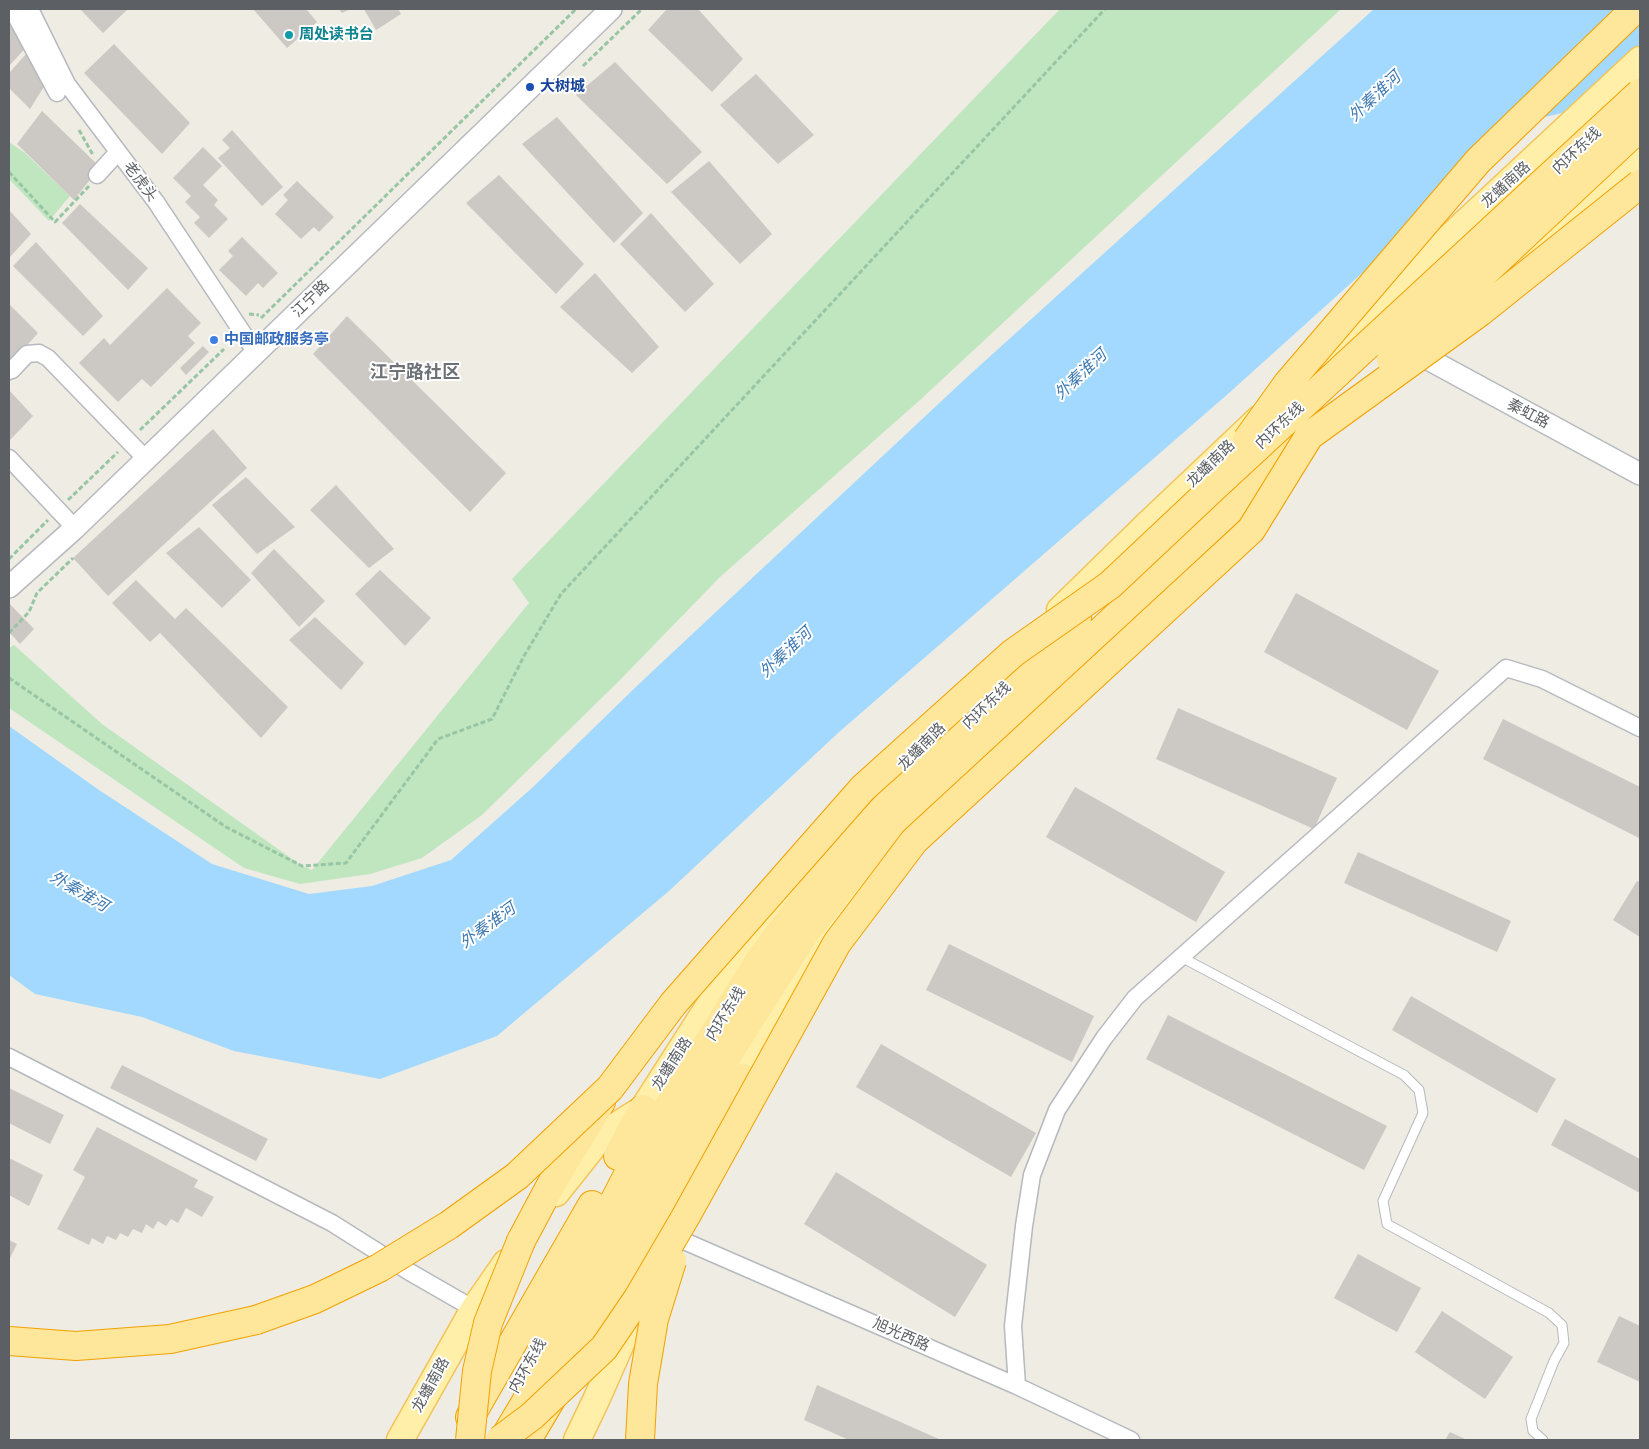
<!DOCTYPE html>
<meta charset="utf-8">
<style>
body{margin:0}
#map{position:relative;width:1649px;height:1449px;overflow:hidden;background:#eeece3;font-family:"Fira Sans",sans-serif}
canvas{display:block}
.frame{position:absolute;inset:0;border:10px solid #5c6064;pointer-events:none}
</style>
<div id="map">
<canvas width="1649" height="1449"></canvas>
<div class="frame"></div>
</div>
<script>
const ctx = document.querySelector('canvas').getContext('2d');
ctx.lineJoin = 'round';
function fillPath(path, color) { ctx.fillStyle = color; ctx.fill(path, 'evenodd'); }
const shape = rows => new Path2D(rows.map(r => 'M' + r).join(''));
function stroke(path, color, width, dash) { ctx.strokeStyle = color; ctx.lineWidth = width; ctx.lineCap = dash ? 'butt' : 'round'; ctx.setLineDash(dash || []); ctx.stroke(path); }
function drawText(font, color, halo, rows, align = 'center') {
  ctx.font = font + ' "Fira Sans","Noto Sans SC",sans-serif'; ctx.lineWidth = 4; ctx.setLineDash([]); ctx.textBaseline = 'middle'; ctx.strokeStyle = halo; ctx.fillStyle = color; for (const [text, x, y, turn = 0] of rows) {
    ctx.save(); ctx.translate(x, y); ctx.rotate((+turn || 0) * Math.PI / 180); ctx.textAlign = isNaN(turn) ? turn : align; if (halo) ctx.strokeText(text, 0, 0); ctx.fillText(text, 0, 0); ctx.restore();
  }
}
const green = shape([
 [1060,9,1341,9,920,400,720,577,618,682,482,815,422,858,370,874,300,884,244,868,9,708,9,648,14,645,102,724,302,866,312,870,529,603,512,579],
 [9,142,25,153,70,196,49,221,9,179]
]);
const water = shape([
 [1374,9,1640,9,1640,95,1532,120,1229,393,838,733,669,891,497,1036,380,1079,234,1051,142,1017,35,994,9,975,9,726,99,790,212,864,309,894,372,886,451,860,533,787,641,682,965,379]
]);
const building = shape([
 [80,9,128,9,103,33],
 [253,9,306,9,317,22,287,48],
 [339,9,350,9,342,13],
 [364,9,398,9,401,14,376,30],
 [667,9,698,9,743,59,712,92,648,30],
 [9,23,31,42,9,66],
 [114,44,190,123,162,154,84,73],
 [27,53,50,77,30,109,9,88,9,73],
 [615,62,702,152,667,184,576,95],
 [756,74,814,135,778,164,720,105],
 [42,111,100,167,74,200,17,144],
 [557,117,643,213,614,243,522,144],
 [232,130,283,187,262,206,218,158,230,148,222,140],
 [203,147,222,166,203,185,218,200,214,205,228,219,209,238,194,223,200,217,185,202,191,196,173,178],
 [709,161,772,234,740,264,671,192],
 [499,175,584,264,556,294,466,203],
 [297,181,334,217,319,232,314,227,301,239,275,214,288,200,283,195],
 [80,204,148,268,128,290,62,223],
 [9,210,31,234,9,258],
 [651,213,714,284,685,312,620,244],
 [242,237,278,273,263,288,258,283,246,296,219,270,233,256,228,251],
 [36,242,103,316,83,336,13,266],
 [595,273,659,347,632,373,560,307],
 [167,288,201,323,188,336,195,343,151,387,142,379,118,402,79,363,104,338,110,345],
 [9,304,38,333,12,362,9,359],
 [347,316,506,473,470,512,313,354],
 [215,334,220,340,214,346,208,339],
 [203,346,209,352,186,375,180,368],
 [9,390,33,416,9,441],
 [213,429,247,468,108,596,73,558],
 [246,477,295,527,257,554,212,505],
 [336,485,394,549,369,568,310,510],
 [199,527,251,580,222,608,166,553],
 [274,549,325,601,299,627,251,573],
 [380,570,431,618,405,646,355,594],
 [136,580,175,619,186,608,288,707,261,738,160,633,150,642,112,603],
 [1296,593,1439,671,1407,730,1264,652],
 [9,603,34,629,20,644,9,632],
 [315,617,364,663,341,690,289,640],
 [1178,708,1337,778,1314,829,1156,759],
 [1503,719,1640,787,1639,838,1483,759],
 [1075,787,1225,872,1196,922,1046,837],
 [1358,852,1511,921,1497,952,1344,883],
 [1637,881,1640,882,1640,937,1613,920],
 [949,944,1094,1016,1072,1062,926,990],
 [1411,996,1556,1079,1537,1113,1392,1030],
 [1168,1015,1387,1126,1364,1170,1146,1059],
 [881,1044,1036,1133,1011,1177,856,1087],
 [122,1065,268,1139,256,1161,110,1088],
 [9,1088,64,1115,50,1144,9,1123],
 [1565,1119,1640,1159,1640,1193,1551,1145],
 [97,1127,198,1180,194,1187,214,1197,202,1217,186,1208,178,1223,171,1219,166,1226,158,1221,153,1229,146,1224,142,1233,133,1229,128,1237,120,1233,116,1240,107,1236,103,1244,92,1238,89,1245,57,1229,85,1177,73,1170],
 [9,1158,43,1175,29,1206,9,1195],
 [836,1172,987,1265,955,1317,804,1224],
 [9,1240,17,1244,9,1260],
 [1358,1254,1421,1288,1397,1332,1334,1298],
 [1442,1311,1513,1357,1485,1399,1415,1352],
 [1619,1316,1640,1326,1640,1382,1597,1362],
 [817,1385,941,1440,849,1440,804,1420],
 [1450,1432,1467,1440,1445,1440]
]);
const path = shape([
 [583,66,642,9],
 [79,130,93,155],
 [9,172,55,222,89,186],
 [249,314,259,315],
 [261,318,576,9],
 [140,430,224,349],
 [68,500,118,452],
 [9,559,48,520],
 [9,633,29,612,37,593,73,558],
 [9,678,226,827,302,866,346,863,438,739,492,719,524,656,561,594,1105,9]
]);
const service = shape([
 [1181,957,1404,1075,1419,1090,1423,1113,1383,1201,1387,1224,1549,1313,1562,1325,1564,1343,1554,1361,1531,1419,1533,1431,1543,1440]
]);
const minor = shape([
 [12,9,57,93],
 [30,9,67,84,156,202,256,353],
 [97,175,118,152],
 [9,371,12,370,27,354,39,353,48,358,146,459],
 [9,458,75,528],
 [9,1057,332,1223,408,1271,474,1309],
 [668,1234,1017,1386,1131,1440],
 [1017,1386,1013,1326,1024,1226,1032,1175,1057,1110,1104,1038,1135,998,1506,668,1542,679,1640,728]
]);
const tertiary = shape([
 [1417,353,1640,474],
 [9,587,75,528,611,9]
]);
const primary = shape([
 [1479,298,1640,153],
 [1325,355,1464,224,1640,60],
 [1060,610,1147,525,1259,419],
 [733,1099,743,1078,804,968,866,879,899,847],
 [556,1193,603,1134,643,1109,744,951,821,857],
 [400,1440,474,1309,506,1263],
 [577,1440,597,1398,630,1323]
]);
const trunk = shape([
 [618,1156,643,1109],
 [521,1241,554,1179,601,1102],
 [9,1341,76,1346,170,1339,256,1320],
 [542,1342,636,1159,761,958,828,868,901,790,1077,618],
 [470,1417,592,1205],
 [505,1437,627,1232,712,1079,805,933,869,852,1054,675,1297,447],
 [527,1440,673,1193,743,1078]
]);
const trunkBridge = shape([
 [1391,360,1640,127],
 [1247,440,1288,383,1478,161,1635,9],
 [256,1320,315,1299,379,1268,449,1225,517,1176,610,1088,673,1004,863,788,1013,653,1110,585,1212,489,1640,93],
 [470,1440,477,1371,488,1323,521,1241],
 [500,1440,532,1416,604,1348,638,1298,686,1216,837,943,914,841,1251,530,1309,436,1480,312,1640,184],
 [640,1440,643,1384,654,1319,672,1261]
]);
const markers = [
 [289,35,5,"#0f9aa8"],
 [530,87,5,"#1a4fb4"],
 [214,340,5,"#3f7fe0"]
];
const cultureNames = [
 ["周处读书台",299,35]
];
const transitNames = [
 ["大树城",540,87]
];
const streetNames = [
 ["内环东线",1577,151,-43],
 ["老虎头",140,182,53],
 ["龙蟠南路",1506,185,-42],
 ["江宁路",311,299,-44],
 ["秦虹路",1528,414,28],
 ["内环东线",1280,426,-43],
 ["龙蟠南路",1211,464,-44],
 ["内环东线",987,706,-44],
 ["龙蟠南路",922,747,-45],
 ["内环东线",726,1014,-58],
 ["龙蟠南路",672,1064,-57],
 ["旭光西路",901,1335,24],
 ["内环东线",528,1366,-61],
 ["龙蟠南路",431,1385,-61]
];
const shopNames = [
 ["中国邮政服务亭",224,340]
];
const waterNames = [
 ["外秦淮河",1375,97,-43],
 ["外秦淮河",1081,375,-43],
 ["外秦淮河",786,653,-43],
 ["外秦淮河",79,892,30],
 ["外秦淮河",488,926,-36]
];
const quarterNames = [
 ["江宁路社区",415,373]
];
fillPath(green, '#c0e6c0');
fillPath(water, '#a3d9ff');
fillPath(building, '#ccc8c3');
stroke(service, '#b6b9be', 11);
stroke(minor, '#b6b9be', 19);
stroke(tertiary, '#b6b9be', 24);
stroke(primary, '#f3c458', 29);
stroke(trunk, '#f2a100', 30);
stroke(path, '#98c5a3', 3, [5, 2.5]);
stroke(service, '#fff', 9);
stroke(minor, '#fff', 16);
stroke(tertiary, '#fff', 21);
stroke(primary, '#ffefa8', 26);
stroke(trunk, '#fee69a', 28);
stroke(trunkBridge, '#f2a100', 30, []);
stroke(trunkBridge, '#fee69a', 28);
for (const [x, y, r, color] of markers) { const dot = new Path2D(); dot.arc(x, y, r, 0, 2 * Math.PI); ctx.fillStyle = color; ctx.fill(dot); stroke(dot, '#fff', 2); }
drawText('bold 15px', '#0d838f', '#fff', cultureNames, 'left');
drawText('bold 15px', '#164399', '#fff', transitNames, 'left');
drawText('15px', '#5c6064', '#fff', streetNames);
drawText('bold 15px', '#366cbe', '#fff', shopNames, 'left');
drawText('italic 16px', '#3e79b2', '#fff', waterNames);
drawText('bold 18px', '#6d7276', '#fff', quarterNames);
</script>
